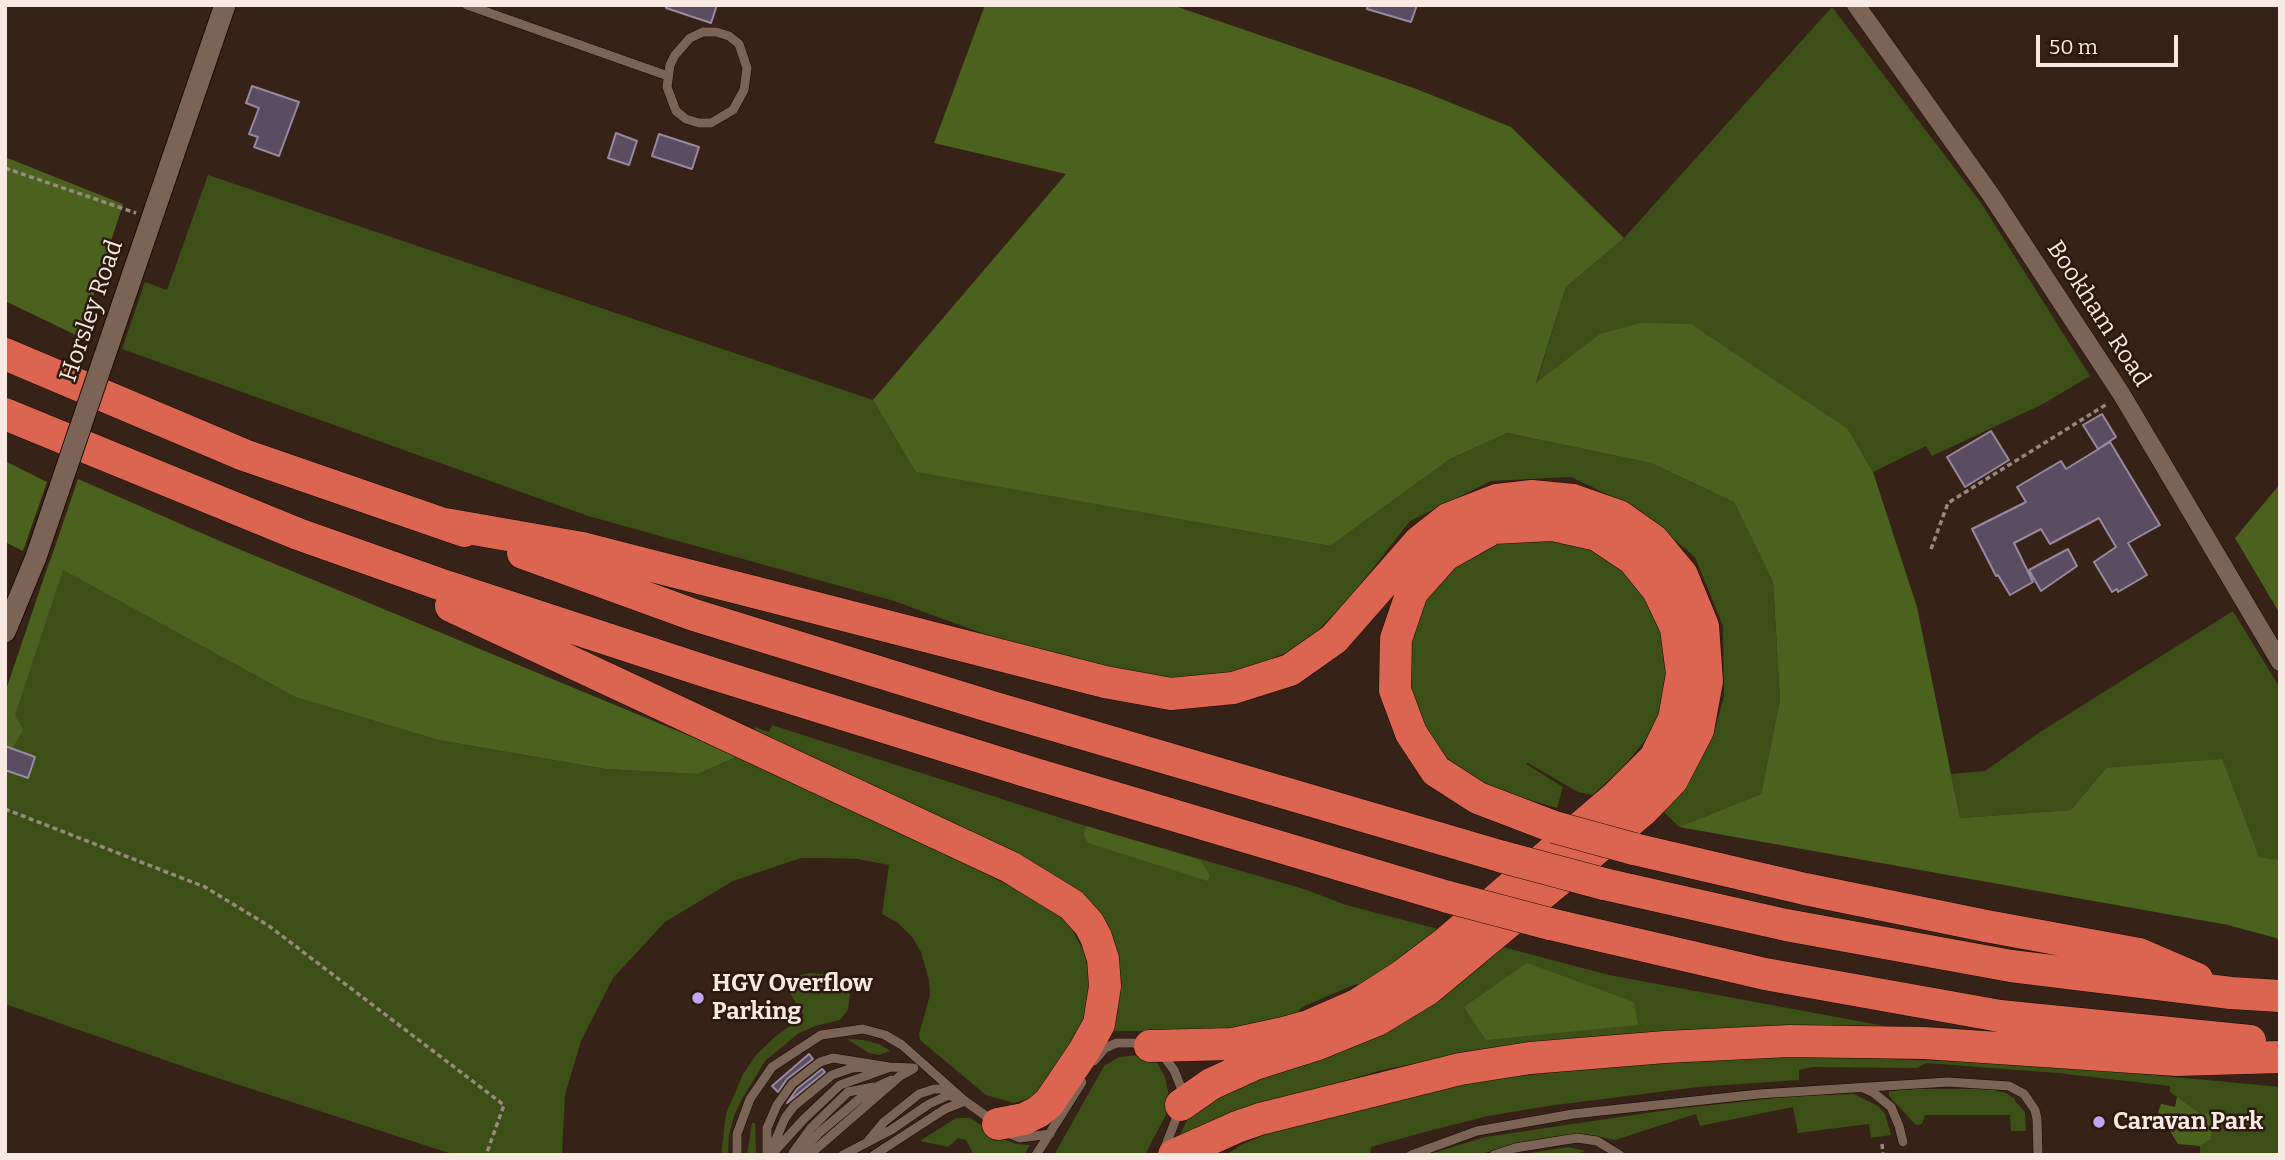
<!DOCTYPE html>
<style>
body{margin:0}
#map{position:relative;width:2285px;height:1160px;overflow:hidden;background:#362216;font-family:Bitter,serif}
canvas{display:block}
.frame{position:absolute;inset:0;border:7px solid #f8eae2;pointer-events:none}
.scale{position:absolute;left:2036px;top:35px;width:142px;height:32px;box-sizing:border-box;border:4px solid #f8eae2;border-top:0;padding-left:9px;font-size:21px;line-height:24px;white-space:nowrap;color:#f8eae2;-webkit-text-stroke:5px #2b190d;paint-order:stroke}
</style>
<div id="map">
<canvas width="2285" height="1160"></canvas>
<div class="frame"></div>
<div class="scale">50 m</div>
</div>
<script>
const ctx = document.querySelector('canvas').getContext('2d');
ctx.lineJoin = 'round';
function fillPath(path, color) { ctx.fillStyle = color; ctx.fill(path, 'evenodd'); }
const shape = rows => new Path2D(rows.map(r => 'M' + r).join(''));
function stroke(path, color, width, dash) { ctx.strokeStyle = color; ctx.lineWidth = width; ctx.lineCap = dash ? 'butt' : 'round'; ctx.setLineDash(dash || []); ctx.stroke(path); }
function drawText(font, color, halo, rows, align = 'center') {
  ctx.font = font + ' Bitter,serif'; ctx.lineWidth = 5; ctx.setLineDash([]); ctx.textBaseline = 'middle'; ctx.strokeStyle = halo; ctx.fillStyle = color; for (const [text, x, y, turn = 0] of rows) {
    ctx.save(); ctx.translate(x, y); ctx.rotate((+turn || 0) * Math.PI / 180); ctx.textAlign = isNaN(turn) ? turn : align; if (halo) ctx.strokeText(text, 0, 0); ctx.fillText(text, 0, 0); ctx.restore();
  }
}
const green = shape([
 [1832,7,1981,203,2090,376,2043,404,1932,456,1926,446,1873,472,1848,429,1536,385,1566,287,1624,238],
 [208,175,873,400,917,472,1330,546,1450,459,1507,433,1651,463,1734,502,1773,582,1780,701,1761,794,1679,827,1661,809,1688,783,1713,737,1724,696,1723,626,1695,557,1638,509,1571,477,1491,481,1410,521,1352,595,1303,646,1236,673,1173,683,998,639,894,601,588,516,122,349,145,282,167,290],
 [1508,537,1586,543,1620,562,1664,626,1670,665,1665,704,1649,735,1622,769,1592,795,1578,792,1528,763,1526,764,1563,787,1557,808,1482,786,1437,750,1412,707,1405,672,1408,636,1421,602,1443,573],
 [49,562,295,697,438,740,605,769,698,774,738,756,902,830,1048,906,1070,926,1084,951,1088,970,1089,993,1093,1014,1050,1081,1031,1098,1014,1103,986,1095,920,1040,919,1034,930,995,929,980,921,952,912,937,898,923,882,914,889,865,858,859,828,858,801,858,733,881,665,922,613,978,581,1041,565,1095,562,1155,455,1155,196,1071,5,1004,5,693],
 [2233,611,2280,688,2280,860,2259,857,2106,768,2071,810,1960,818,1951,774,1985,771,2040,732],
 [772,725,1086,826,1304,889,1346,905,1438,929,1369,988,1356,984,1302,1007,1291,1021,1251,1030,1158,1034,1145,1031,1112,1031,1115,947,753,733,755,727,769,732],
 [1499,946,1609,975,1896,1028,1439,1059,1382,1070,1245,1110,1177,1141,1191,1112],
 [809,973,824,974,844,983,850,995,848,1010,840,1020,815,1026,799,1033,765,1061,742,1099,734,1116,729,1135,728,1155,721,1155,726,1114,743,1074,756,1055,776,1036,804,1016,782,980],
 [847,1039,863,1040,879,1044,890,1051,879,1055,869,1053],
 [1139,1055,1156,1061,1165,1077,1171,1105,1145,1155,1054,1155,1104,1066,1119,1057],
 [1835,1057,2048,1065,2280,1087,2280,1155,2200,1155,2200,1146,2211,1139,2200,1113,2170,1092,2170,1086,2057,1073,1926,1063,1917,1068,1813,1067,1799,1070,1799,1080,1698,1087,1548,1106,1488,1116,1421,1133,1371,1147,1370,1153,1365,1155,1225,1155,1243,1144,1273,1131,1484,1078,1536,1071,1750,1058],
 [1914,1089,1990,1089,2006,1093,2015,1099,2015,1101,2025,1112,2026,1131,2011,1131,2010,1115,1925,1115,1922,1124,1916,1125,1889,1096,1889,1091],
 [1854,1094,1878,1106,1885,1114,1891,1135,1871,1138,1869,1124,1798,1133,1793,1107,1700,1126,1696,1114,1615,1140,1585,1134,1543,1138,1476,1155,1427,1155,1485,1137,1667,1110,1792,1096],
 [956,1118,970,1118,1001,1138,1016,1144,1030,1145,1024,1155,974,1155,966,1140,958,1138,948,1147,920,1141],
 [752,1123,755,1123,756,1155,747,1155],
 [1568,1147,1585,1151,1574,1155,1517,1155]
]);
const forest = shape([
 [985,5,1172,5,1414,88,1511,127,1624,238,1566,287,1536,383,1600,334,1641,323,1691,324,1848,429,1873,472,1917,607,1960,818,2071,810,2106,768,2222,759,2259,857,2280,860,2280,941,2276,938,2228,925,1679,827,1761,794,1780,700,1773,582,1734,502,1651,463,1507,433,1450,459,1330,546,916,472,873,400,1066,174,934,143],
 [5,157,123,204,80,337,5,301],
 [5,461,47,482,23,551,5,542],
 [78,479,222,542,738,756,698,774,605,769,438,740,295,697,63,570,15,715,23,730,12,749,5,746,5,693],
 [2280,484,2280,614,2235,538],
 [1086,826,1200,860,1210,875,1208,881,1088,843,1084,835],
 [1527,963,1634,1002,1638,1025,1486,1040,1464,1007],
 [2177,1097,2200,1113,2214,1114,2211,1139,2200,1146,2178,1144,2158,1112,2161,1104,2175,1107]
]);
const building = shape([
 [666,5,717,5,711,23,666,8,666,5],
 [1368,5,1417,5,1411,22,1367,9,1368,5],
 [252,86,299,102,279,156,254,147,258,137,249,134,259,108,246,103,252,86],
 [616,133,637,141,629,165,608,158,616,133],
 [659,134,699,147,692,169,652,156,659,134],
 [2102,414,2116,437,2098,449,2083,425,2102,414],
 [1991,431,2009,460,1965,487,1947,457,1991,431],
 [2110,442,2160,525,2128,543,2147,575,2118,592,2117,589,2112,592,2094,562,2116,547,2099,518,2050,544,2041,529,2014,543,2033,582,2010,595,1998,575,1996,576,1972,529,2026,502,2017,487,2061,461,2066,469,2110,442],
 [2068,549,2077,566,2041,591,2029,570,2068,549],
 [5,746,35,757,28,778,5,770,5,746],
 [809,1054,813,1059,787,1079,778,1092,772,1086,809,1054],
 [822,1069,825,1072,787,1103,797,1089,822,1069]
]);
const path = shape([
 [5,168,136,213],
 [1931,549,1948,503,2107,404],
 [5,809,205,887,269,926,504,1105,486,1155],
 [1882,1144,1883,1155]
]);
const service = shape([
 [467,5,668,76],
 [703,32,716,32,729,36,739,44,747,68,744,90,733,110,711,123,699,123,686,119,676,111,667,87,670,65,675,55,690,38,703,32],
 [1162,1054,1174,1070,1182,1090,1182,1097],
 [1094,1061,1105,1048,1117,1043,1133,1043,1146,1045],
 [1863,1088,1874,1093,1891,1107,1899,1126,1903,1142],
 [1006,1132,1020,1138,1050,1134],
 [869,1140,884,1122,919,1094,934,1089,951,1089],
 [1164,1150,1179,1111],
 [770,1153,785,1118,794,1106,832,1075,852,1068,872,1067],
 [773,1153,804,1119,840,1085,888,1068],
 [793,1153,811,1128,848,1092,873,1087],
 [737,1155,737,1134,750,1099,772,1067,821,1035,863,1029,885,1035,902,1045,965,1101,993,1121],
 [767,1155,767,1128,777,1105,792,1084,820,1062,833,1058,889,1067,914,1068],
 [798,1155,820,1132,858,1100,878,1086,891,1080],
 [809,1155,900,1076,913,1069],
 [843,1155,891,1130,929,1104,949,1095,956,1098],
 [874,1155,945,1109,965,1101],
 [1036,1155,1082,1082],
 [1411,1155,1477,1131,1573,1114,1759,1094,1948,1082,2009,1086,2024,1094,2035,1110,2037,1119,2038,1155],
 [1494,1155,1515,1148,1577,1138,1597,1141,1620,1155]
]);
const minor = shape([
 [1856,5,1991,195,2122,395,2280,662]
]);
const tertiary = shape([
 [133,273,225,5],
 [5,632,36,557]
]);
const motorway = shape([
 [5,354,244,455,464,531],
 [5,414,298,534,445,586,714,674,1032,773,1448,897],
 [445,524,582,548,1105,682,1171,694,1233,688,1290,670,1334,639,1419,542,1448,519,1497,500,1532,496,1573,500,1619,516,1653,540,1682,575,1703,626,1707,681,1698,730,1672,780,1642,811,1428,989,1377,1020,1318,1044,1255,1064,1211,1084,1181,1105],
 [523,553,694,615,992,707,1503,857],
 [451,606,1010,867,1072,905,1089,924,1096,937,1103,959,1105,986,1099,1024,1084,1051,1049,1103,1038,1112,1024,1119,998,1124],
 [1634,849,1805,889,1986,926,2139,954,2197,979],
 [1604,884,1786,925,2011,966,2231,993,2280,996],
 [1550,924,1765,974,2000,1016,2250,1041],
 [1150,1046,1233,1044,1284,1033,1309,1026,1357,1005,1402,976,1447,942,1615,798,1655,758,1674,719,1682,674,1676,628,1658,590,1633,559,1597,535,1552,525,1493,528,1445,555,1412,592,1396,639,1395,690,1411,733,1436,771,1478,798,1554,827],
 [1174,1155,1237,1127,1260,1119,1460,1069,1530,1058,1665,1047,1789,1041,1924,1043,2177,1060,2280,1057]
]);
const tertiaryBridge = shape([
 [36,557,133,273]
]);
const motorwayBridge = shape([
 [1554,827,1634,849],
 [1503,857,1604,884],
 [1448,897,1550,924]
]);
const markers = [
 [698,998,7,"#c2a7f2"],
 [2099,1122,7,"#c2a7f2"]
];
const streetNames = [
 ["Horsley Road",92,311,-71],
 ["Bookham Road",2098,314,57]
];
const poiNames = [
 ["HGV Overflow",712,984],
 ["Parking",712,1012],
 ["Caravan Park",2113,1122]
];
fillPath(green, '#3c4f17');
fillPath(forest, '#4b611e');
fillPath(building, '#5a4d62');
stroke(building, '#978aa0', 2);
stroke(service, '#1c0b02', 10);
stroke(minor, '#1c0b02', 19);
stroke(tertiary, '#1c0b02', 23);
stroke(motorway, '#1c0b02', 33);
stroke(path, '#99887e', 3.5, [5, 3.5]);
stroke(service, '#7b6356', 9);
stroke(minor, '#7b6356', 18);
stroke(tertiary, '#7b6356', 21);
stroke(motorway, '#db6550', 32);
stroke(tertiaryBridge, '#1c0b02', 23, []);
stroke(motorwayBridge, '#1c0b02', 33, []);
stroke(tertiaryBridge, '#7b6356', 21);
stroke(motorwayBridge, '#db6550', 32);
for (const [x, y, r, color] of markers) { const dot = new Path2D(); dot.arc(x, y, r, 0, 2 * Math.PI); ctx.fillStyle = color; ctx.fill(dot); stroke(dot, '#2b190d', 2.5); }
drawText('24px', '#f8eae2', '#2b190d', streetNames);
drawText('bold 24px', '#f8eae2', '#2b190d', poiNames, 'left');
</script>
